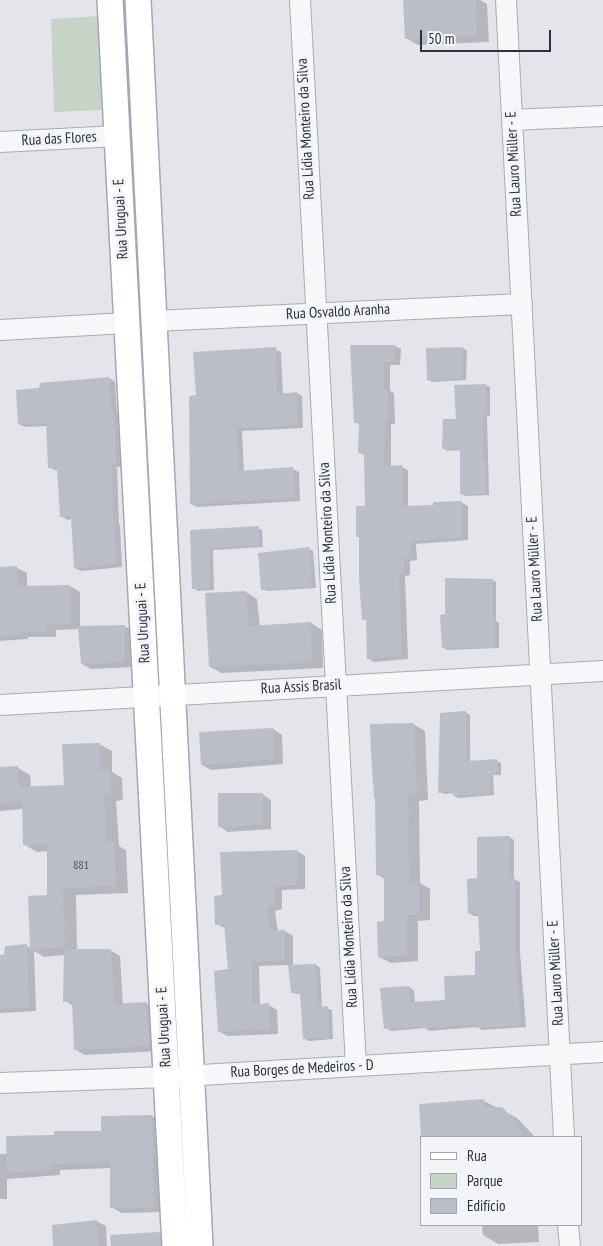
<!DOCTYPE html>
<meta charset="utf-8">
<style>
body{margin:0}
#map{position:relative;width:603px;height:1246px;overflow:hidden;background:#e3e5eb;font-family:"PT Sans Narrow",sans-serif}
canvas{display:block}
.legend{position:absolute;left:420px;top:1136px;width:162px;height:90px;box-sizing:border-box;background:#f3f4f8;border:1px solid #a3a6b0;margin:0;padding:6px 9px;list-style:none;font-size:15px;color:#2b3043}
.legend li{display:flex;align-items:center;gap:10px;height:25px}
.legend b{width:25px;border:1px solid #a3a6b0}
.scale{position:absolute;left:420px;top:30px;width:131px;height:22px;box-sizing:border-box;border:2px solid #2b3043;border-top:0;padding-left:6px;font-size:15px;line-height:18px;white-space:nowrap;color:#2b3043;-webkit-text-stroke:4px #f3f4f8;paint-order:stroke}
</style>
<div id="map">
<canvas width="603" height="1246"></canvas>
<ul class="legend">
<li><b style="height:6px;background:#fff"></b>Rua</li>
<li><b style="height:14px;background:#c6d4c5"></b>Parque</li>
<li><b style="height:14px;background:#bbbec8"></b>Edifício</li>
</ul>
<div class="scale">50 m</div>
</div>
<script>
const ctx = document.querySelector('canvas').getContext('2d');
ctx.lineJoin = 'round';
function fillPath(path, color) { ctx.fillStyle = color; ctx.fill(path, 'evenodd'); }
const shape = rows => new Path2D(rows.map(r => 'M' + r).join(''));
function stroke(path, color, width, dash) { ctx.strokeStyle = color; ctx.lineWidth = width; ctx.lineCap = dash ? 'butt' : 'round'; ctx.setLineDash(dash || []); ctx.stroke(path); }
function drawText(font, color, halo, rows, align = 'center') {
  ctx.font = font + ' "PT Sans Narrow",sans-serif'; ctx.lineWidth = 5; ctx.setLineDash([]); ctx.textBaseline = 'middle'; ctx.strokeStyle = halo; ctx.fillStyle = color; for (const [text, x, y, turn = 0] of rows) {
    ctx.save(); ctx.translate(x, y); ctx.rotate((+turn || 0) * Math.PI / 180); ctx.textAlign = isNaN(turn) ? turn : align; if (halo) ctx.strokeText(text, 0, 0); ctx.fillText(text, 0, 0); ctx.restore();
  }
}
const green = shape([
 [100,16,104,110,54,112,51,19]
]);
const shadow = shape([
 [404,0,480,0,487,4,489,42,418,45,406,38],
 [395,346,401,349,400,365,390,365,390,391,394,393,395,424,391,424,391,467,402,467,408,470,408,507,434,507,461,502,468,506,468,540,416,544,417,560,410,561,410,575,405,576,408,659,374,662,368,658,367,621,363,619,360,538,357,536,367,507,366,456,359,452,360,425,355,422,351,347],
 [463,348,467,351,466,380,433,382,428,380],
 [275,349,281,352,283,395,297,393,302,396,303,428,242,431,244,472,293,469,299,472,300,501,197,507,191,504,197,396],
 [109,378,115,382,117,414,120,416,122,467,117,467,119,524,120,525,122,567,81,571,75,568,72,519,67,520,61,516,59,470,55,470,49,467,48,426,25,427,19,424,40,389,41,384],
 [486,385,490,387,490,416,487,416,489,495,465,496,461,494,461,450,447,451,443,448,457,420],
 [258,528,262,530,263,547,213,550,214,590,198,591,194,588,192,532],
 [309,549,313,551,316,588,267,591,263,589],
 [17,568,27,573,27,587,70,586,80,592,80,627,124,626,134,631,133,667,91,669,82,664,80,629,56,630,56,637,28,637,28,639,0,641,0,569],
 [492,580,496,582,496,621,499,623,499,648,447,650,443,647,446,616],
 [246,592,257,599,260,627,311,623,322,630,323,668,222,673,210,667,206,594],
 [466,712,470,715,470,762,497,761,501,763,501,775,493,775,494,795,459,798,454,796,454,793,444,794,440,792],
 [413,724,425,731,428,800,419,801,420,883,430,889,430,920,418,921,418,961,391,963,379,957,385,922,385,879,378,875],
 [273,729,282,735,283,764,211,770,202,765],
 [99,744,112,751,112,772,122,778,123,800,116,801,119,846,126,850,128,893,76,895,77,951,110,950,120,956,123,1005,147,1004,157,1009,159,1051,85,1055,75,1049,73,1006,65,1001,65,955,44,957,34,951,36,1011,0,1013,0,956,5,956,26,946,31,948,49,896,48,851,37,852,25,845,24,809,0,811,0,769,18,768,30,775,31,787,65,786],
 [262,794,271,800,271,829,228,832,219,826],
 [509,837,514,840,514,879,520,882,520,952,526,1027,482,1030,477,1027,429,1031,425,1028,391,1031,386,1028,409,987,414,990,415,1003,447,1001,477,976,481,952,480,916,474,916,469,913,479,880],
 [297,851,305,856,305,889,282,890,282,909,275,911,278,932,285,931,293,936,293,966,316,965,320,968,322,1008,327,1008,332,1010,333,1039,308,1041,304,1038,301,994,296,994,292,992,289,965,259,966,260,1005,269,1005,277,1010,278,1034,227,1036,219,1031,229,970,226,929,217,924,223,897,221,853],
 [484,1101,517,1118,535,1137,423,1137,420,1106],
 [152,1116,162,1122,164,1212,122,1213,111,1207,111,1168,60,1170,60,1175,7,1179,7,1199,0,1199,0,1154,8,1154,56,1136,102,1132],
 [96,1221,106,1226,107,1246,55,1246],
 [482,1225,538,1225,539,1242,498,1244,483,1235],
 [160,1233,176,1242,176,1246,121,1246]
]);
const building = shape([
 [403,0,476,0,477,36,405,39],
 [350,345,395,345,394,362,384,362,384,388,388,388,389,421,385,421,384,466,402,465,402,506,433,505,433,502,462,501,462,537,410,541,411,557,404,558,404,572,399,573,402,656,367,659,366,620,362,620,359,578,359,537,356,537,356,506,365,506,364,453,358,453,359,423,354,423],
 [276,347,277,394,297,392,298,425,237,428,239,471,293,467,295,498,190,504,189,396,196,395,193,352],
 [463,347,462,379,427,380,426,348],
 [109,377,111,411,114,411,116,464,112,464,113,520,114,520,116,564,74,568,71,516,60,517,57,467,48,468,46,423,18,424,16,390,39,388,40,383],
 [486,384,487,414,483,414,483,460,486,460,486,494,460,494,460,448,442,449,443,419,456,419,454,385],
 [259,526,259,546,209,548,210,589,192,589,190,530],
 [310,547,312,586,261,590,258,553],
 [17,566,18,586,70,585,71,624,47,625,47,632,19,632,19,634,0,636,0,567],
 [445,578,493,579,493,619,495,619,495,647,442,648,440,615,445,614],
 [246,591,249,626,311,622,312,662,209,667,205,593],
 [125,625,125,662,81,664,78,626],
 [466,711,467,761,497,759,498,773,490,774,490,794,453,796,453,791,438,793,440,713],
 [414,723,417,794,408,795,409,882,419,881,419,914,407,915,407,955,378,957,377,922,384,921,384,875,376,875,375,798,374,798,371,753,370,724],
 [273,728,274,759,201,765,199,732],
 [100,743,99,770,110,770,111,793,104,794,106,842,114,842,116,886,63,888,65,947,30,950,28,896,47,895,47,844,23,845,22,801,0,804,0,767,18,766,19,787,64,785,62,744],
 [218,793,263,793,263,825,218,827],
 [510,836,509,878,515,878,515,948,521,1025,476,1028,476,1024,423,1028,423,1026,384,1029,380,988,409,986,411,1002,445,1000,444,976,475,975,475,951,480,951,478,913,468,913,467,879,477,878,477,837],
 [297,850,297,885,274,886,275,905,267,907,271,931,285,930,285,960,252,962,252,1005,269,1003,270,1029,218,1032,214,971,228,969,224,924,215,925,214,896,222,895,220,852],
 [27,944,29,1007,0,1009,0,955,4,955,5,946],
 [64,949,111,949,114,1004,147,1002,149,1046,74,1050,72,1001,63,1002],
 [316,964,318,1007,328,1006,329,1038,303,1039,300,992,291,993,288,965],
 [484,1099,485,1107,502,1107,520,1126,521,1137,421,1137,419,1104],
 [152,1115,154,1207,110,1208,110,1162,50,1164,50,1170,7,1173,6,1136,54,1135,54,1131,101,1131,101,1116],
 [97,1220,98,1246,53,1246,52,1225],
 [160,1232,161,1246,111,1246,110,1235]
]);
const minor = shape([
 [300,0,356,1066],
 [506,0,564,1137],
 [512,120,603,116],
 [0,142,117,136],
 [154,321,522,304],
 [0,330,127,323],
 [0,705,603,671],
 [0,1083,166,1077,603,1052],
 [568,1225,570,1246]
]);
const major = shape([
 [110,0,175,1246],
 [138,0,200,1246]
]);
const numberNames = [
 ["881",81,866]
];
const streetNames = [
 ["Rua Lídia Monteiro da Silva",306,129,-93],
 ["Rua das Flores",59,139,-3],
 ["Rua Lauro Müller - E",514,164,-93],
 ["Rua Uruguai - E",121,219,-93],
 ["Rua Osvaldo Aranha",338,312,-3],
 ["Rua Lídia Monteiro da Silva",328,533,-93],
 ["Rua Lauro Müller - E",535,569,-93],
 ["Rua Uruguai - E",143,623,-93],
 ["Rua Assis Brasil",301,687,-3],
 ["Rua Lídia Monteiro da Silva",349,937,-93],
 ["Rua Lauro Müller - E",556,973,-93],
 ["Rua Uruguai - E",164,1027,-93],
 ["Rua Borges de Medeiros - D",302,1069,-3]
];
fillPath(green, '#c6d4c5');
fillPath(shadow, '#0003');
fillPath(building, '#bbbec8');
stroke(minor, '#a8abb5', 22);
stroke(major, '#a3a8b6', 28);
stroke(minor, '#f6f7f9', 20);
stroke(major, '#fff', 25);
drawText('12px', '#4f5464', null, numberNames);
drawText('15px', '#2b3043', '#f3f4f8', streetNames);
</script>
